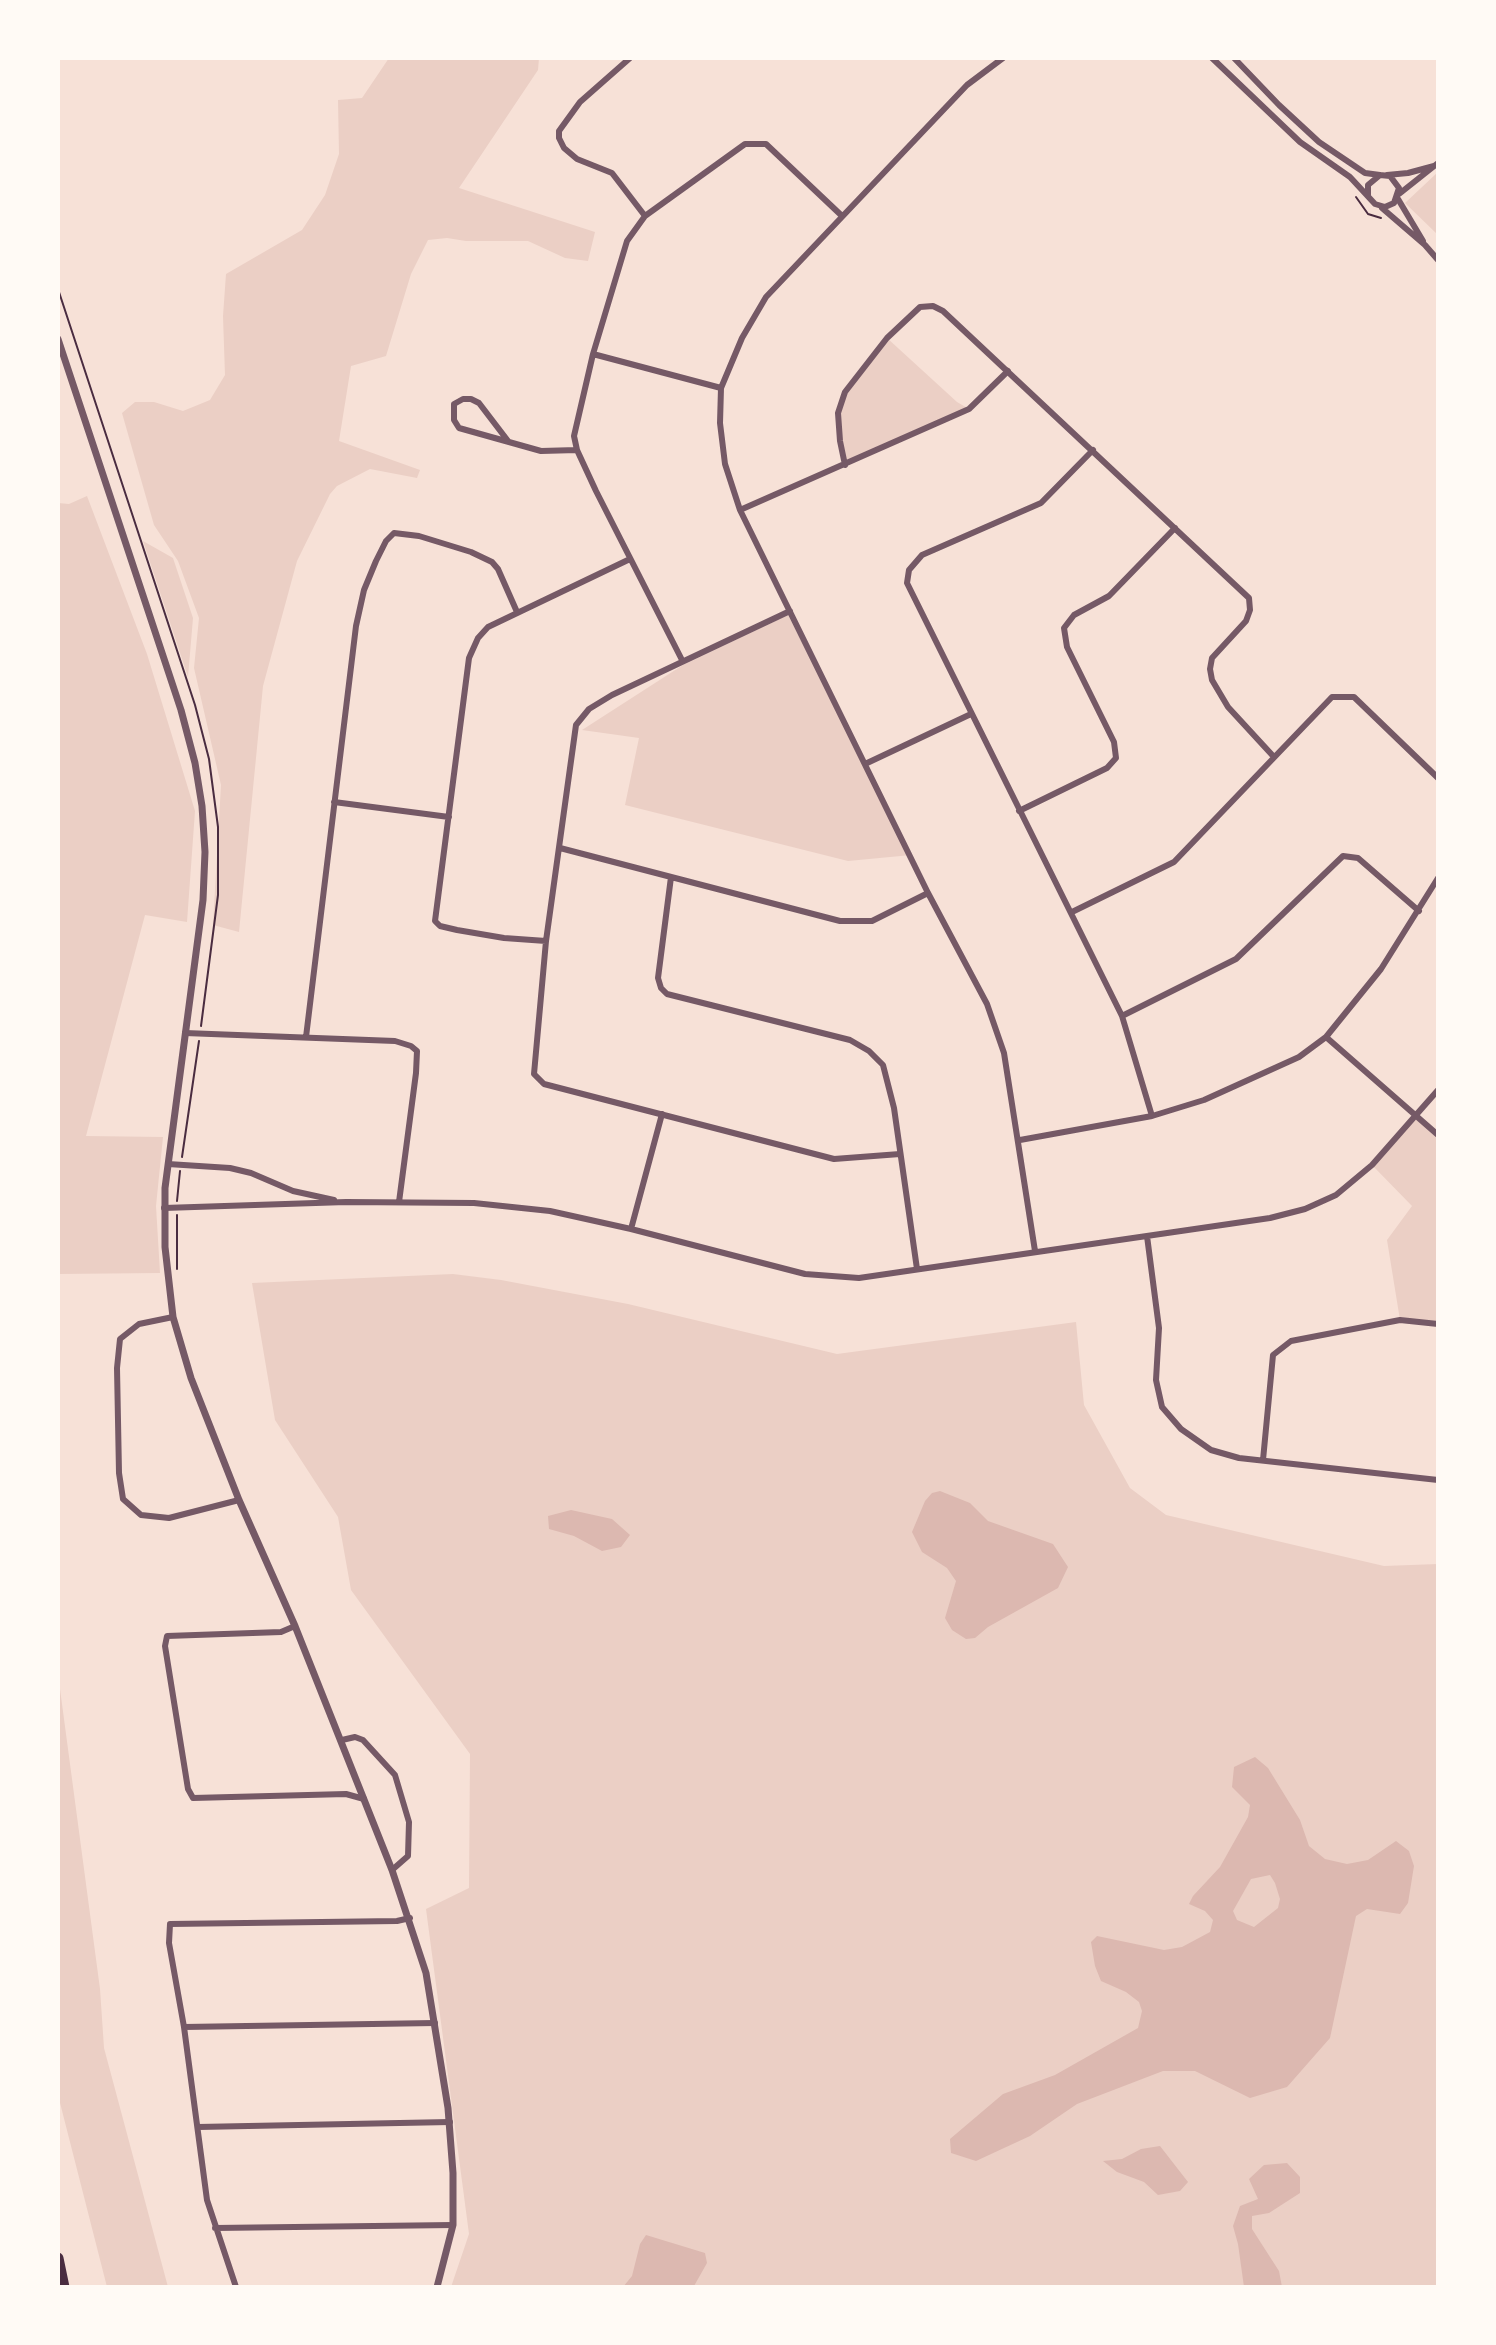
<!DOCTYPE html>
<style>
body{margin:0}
#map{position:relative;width:1496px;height:2345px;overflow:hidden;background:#f7e1d7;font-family:Figtree,sans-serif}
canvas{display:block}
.frame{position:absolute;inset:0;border:60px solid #fffaf5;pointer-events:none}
</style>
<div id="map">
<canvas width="1496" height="2345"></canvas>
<div class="frame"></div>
</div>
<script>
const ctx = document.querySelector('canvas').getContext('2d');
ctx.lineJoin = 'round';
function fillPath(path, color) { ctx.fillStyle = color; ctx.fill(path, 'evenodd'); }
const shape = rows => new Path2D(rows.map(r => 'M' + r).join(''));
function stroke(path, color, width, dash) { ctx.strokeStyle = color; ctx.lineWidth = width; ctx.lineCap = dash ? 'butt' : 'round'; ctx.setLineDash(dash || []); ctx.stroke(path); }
const green = shape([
 [389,58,539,58,538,70,459,188,595,232,588,261,565,258,528,241,466,241,447,238,428,240,411,274,386,356,351,366,339,441,420,470,417,478,370,469,337,486,330,494,297,561,263,686,239,932,213,925,221,785,194,668,199,618,178,561,154,525,122,413,135,402,154,402,183,411,210,400,225,375,223,316,226,274,302,230,325,195,339,154,338,100,362,98],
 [1438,172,1438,235,1405,203],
 [887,338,957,402,969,409,845,465,838,413,845,392],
 [87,496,147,654,195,811,187,922,145,915,86,1136,163,1137,156,1206,160,1273,58,1274,58,503,69,504],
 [143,541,173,558,193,618,188,677],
 [788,615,865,764,911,855,848,861,625,805,639,738,582,730,683,665],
 [1414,1116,1438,1135,1438,1324,1400,1320,1387,1240,1412,1206,1372,1165],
 [453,1274,501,1280,628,1304,837,1354,1076,1322,1084,1405,1130,1488,1166,1515,1384,1566,1438,1564,1438,2287,451,2287,469,2234,426,1909,469,1888,470,1754,351,1590,338,1517,275,1420,252,1283],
 [58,1674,100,1989,104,2048,168,2287,107,2287,58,2095]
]);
const water = shape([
 [940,1491,970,1503,988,1521,1053,1544,1068,1567,1058,1588,988,1627,975,1638,966,1639,952,1630,945,1618,956,1581,947,1568,922,1552,912,1532,925,1501,932,1493],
 [571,1510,612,1519,630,1535,621,1547,602,1551,574,1536,549,1529,548,1516],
 [1255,1757,1268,1768,1300,1820,1309,1846,1325,1859,1347,1864,1368,1860,1396,1841,1409,1851,1414,1866,1408,1903,1400,1914,1367,1909,1356,1916,1330,2038,1287,2087,1250,2098,1195,2071,1163,2071,1077,2104,1030,2136,976,2161,951,2153,950,2139,1003,2094,1055,2075,1138,2028,1142,2011,1139,2002,1126,1992,1101,1981,1095,1966,1091,1942,1097,1936,1164,1950,1182,1947,1210,1932,1213,1920,1205,1911,1189,1904,1193,1896,1220,1867,1248,1817,1250,1805,1232,1787,1234,1767],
 [1270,1875,1275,1883,1280,1899,1278,1908,1254,1927,1237,1920,1233,1911,1251,1879],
 [1160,2146,1188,2182,1180,2191,1158,2195,1144,2182,1117,2172,1103,2161,1122,2159,1141,2149],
 [1287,2163,1300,2177,1300,2193,1269,2213,1252,2216,1252,2229,1279,2271,1282,2287,1244,2287,1238,2244,1233,2226,1240,2206,1258,2199,1249,2179,1264,2165],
 [646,2235,705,2253,707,2263,694,2286,623,2287,632,2276,640,2244]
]);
const path = shape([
 [1356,197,1368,214,1381,218],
 [58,289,195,705,209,759,218,827,218,895,201,1026],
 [182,1157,199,1041],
 [177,1201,180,1171],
 [177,1269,177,1215]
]);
const minor = shape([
 [630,58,580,102,559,131,559,138,564,148,577,159,612,173,645,216],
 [1003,58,967,85,766,297,742,338,721,388,720,423,725,464,740,510,928,893,987,1004,1004,1053,1035,1251],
 [1212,58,1300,142,1350,177,1375,204,1385,207,1394,203,1399,188,1390,176,1380,175,1368,185,1368,196],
 [1234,58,1279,105,1319,142,1365,173,1380,175],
 [1387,175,1408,173,1434,166],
 [1399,194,1438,163],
 [1398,199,1423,241],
 [1382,208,1425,245,1438,260],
 [593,354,721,388],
 [508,441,479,403,471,399,463,399,454,404,454,420,459,428,541,451,577,450],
 [1093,450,1041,503,922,555,909,570,907,583,1122,1016,1152,1116],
 [845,465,840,441,838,413,845,392,887,338,920,307,933,306,943,311,1249,598,1250,610,1246,621,1212,658,1210,669,1212,680,1228,707,1274,757],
 [740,510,969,409,1008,371],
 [790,611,612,695,589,709,576,725,546,941,534,1074,544,1084,834,1159,900,1154],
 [682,660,596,491,577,450,574,436,593,354,627,241,645,216,745,144,766,144,841,215],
 [865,764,971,714],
 [334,802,449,817],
 [1019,811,1107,768,1116,758,1114,742,1067,647,1064,628,1074,615,1109,596,1175,528],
 [560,848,840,921,872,921,928,893],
 [671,877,658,978,661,988,667,994,850,1040,869,1051,883,1065,894,1108,917,1269],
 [1072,912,1174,862,1332,697,1354,697,1438,778],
 [546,941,504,938,457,930,440,926,435,921,469,658,478,638,488,627,630,559],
 [1122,1016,1236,959,1343,856,1358,858,1419,911],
 [185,1033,395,1041,411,1046,417,1051,416,1073,399,1202],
 [306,1037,356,626,364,590,376,561,386,541,394,533,419,536,471,552,492,562,498,569,517,612],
 [1326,1037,1438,1135],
 [1020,1140,1152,1116,1204,1100,1299,1057,1326,1037,1381,969,1438,878],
 [168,1164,230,1168,251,1173,293,1191,334,1200],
 [164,1208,346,1202,474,1203,550,1211,631,1229,805,1274,859,1278,1270,1218,1305,1209,1336,1195,1372,1165,1438,1090],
 [631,1229,662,1114],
 [1147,1236,1159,1328,1156,1380,1162,1407,1181,1429,1211,1450,1239,1458,1438,1480],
 [173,1317,139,1324,120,1339,117,1368,119,1473,123,1499,141,1515,169,1518,239,1500],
 [1263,1460,1273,1355,1291,1341,1400,1320,1438,1324],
 [295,1626,281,1632,167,1636,165,1646,188,1789,193,1798,346,1794,364,1799],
 [342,1740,355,1737,363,1740,395,1775,409,1822,408,1856,392,1870],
 [184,2027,435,2023],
 [198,2127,450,2122],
 [215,2228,453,2225],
 [236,2287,207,2200,184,2027,169,1943,170,1924,397,1921,410,1918]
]);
const tertiary = shape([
 [58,339,181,710,195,763,202,806,205,852,203,900,165,1188,165,1247,173,1317,191,1378,239,1500,295,1626,392,1870,426,1973,448,2108,453,2173,453,2225,437,2287]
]);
const motorway = shape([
 [58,2258,64,2287]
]);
fillPath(green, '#ebcfc5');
fillPath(water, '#dcb8b0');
stroke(path, '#4a2c40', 2);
stroke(minor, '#755966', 6);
stroke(tertiary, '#755966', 7);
stroke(motorway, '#4a2c40', 11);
</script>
